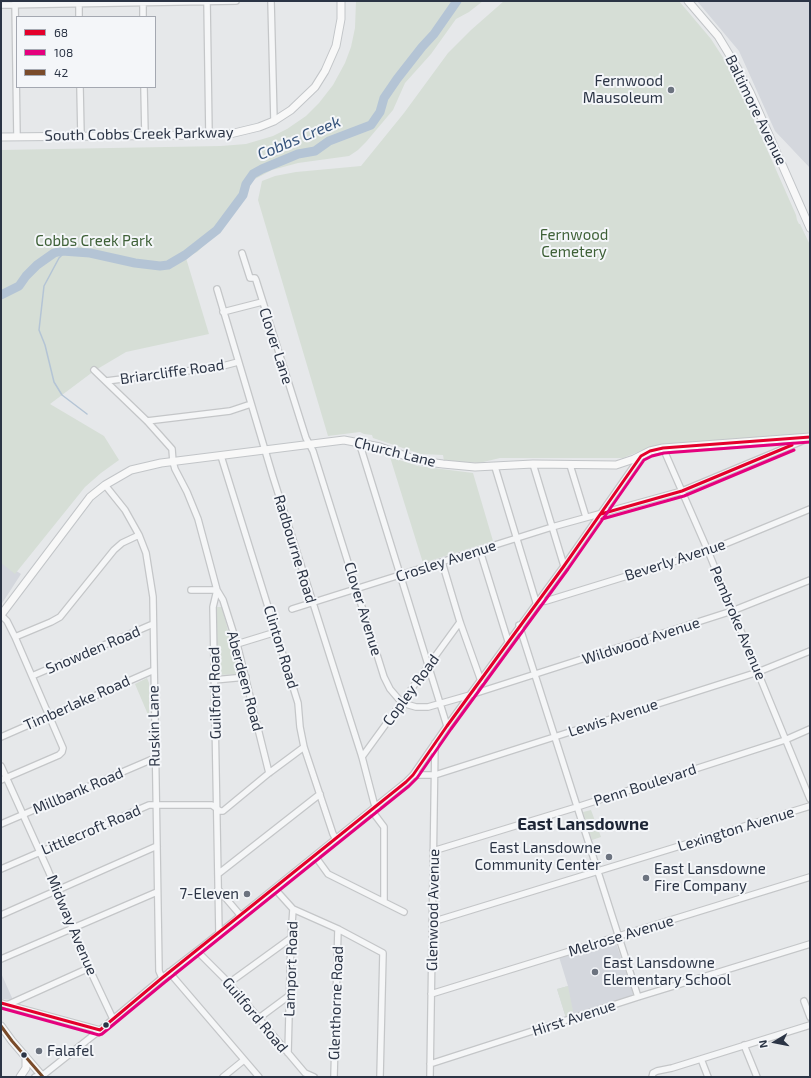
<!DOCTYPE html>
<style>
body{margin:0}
#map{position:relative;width:811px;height:1078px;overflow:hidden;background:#e6e8ea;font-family:"Exo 2",sans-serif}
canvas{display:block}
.frame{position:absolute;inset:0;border:2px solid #2b3445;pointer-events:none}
.legend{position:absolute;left:16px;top:16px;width:140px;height:72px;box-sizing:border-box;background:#f4f6f9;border:1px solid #a4a8b1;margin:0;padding:5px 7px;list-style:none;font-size:12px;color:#2b3445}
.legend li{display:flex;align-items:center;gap:8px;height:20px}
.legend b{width:20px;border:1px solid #a4a8b1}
.north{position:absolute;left:755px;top:1022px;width:40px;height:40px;-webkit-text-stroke:3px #f4f6f9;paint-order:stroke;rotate:260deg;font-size:11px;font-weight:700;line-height:16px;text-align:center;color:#2b3445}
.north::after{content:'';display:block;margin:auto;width:14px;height:18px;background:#2b3445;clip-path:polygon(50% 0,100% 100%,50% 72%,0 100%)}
</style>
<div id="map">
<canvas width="811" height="1078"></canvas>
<div class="frame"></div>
<ul class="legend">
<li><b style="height:5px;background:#e4002b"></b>68</li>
<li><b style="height:5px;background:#e5007d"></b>108</li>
<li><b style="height:5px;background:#7a4b2a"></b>42</li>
</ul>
<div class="north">N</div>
</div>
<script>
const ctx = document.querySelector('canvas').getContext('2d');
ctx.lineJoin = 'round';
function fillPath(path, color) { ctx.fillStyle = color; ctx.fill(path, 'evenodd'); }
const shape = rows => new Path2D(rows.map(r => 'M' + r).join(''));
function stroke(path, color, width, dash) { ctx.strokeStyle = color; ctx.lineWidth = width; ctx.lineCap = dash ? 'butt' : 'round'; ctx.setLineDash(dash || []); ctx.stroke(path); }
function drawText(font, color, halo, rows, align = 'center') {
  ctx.font = font + ' "Exo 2",sans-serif'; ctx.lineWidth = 4; ctx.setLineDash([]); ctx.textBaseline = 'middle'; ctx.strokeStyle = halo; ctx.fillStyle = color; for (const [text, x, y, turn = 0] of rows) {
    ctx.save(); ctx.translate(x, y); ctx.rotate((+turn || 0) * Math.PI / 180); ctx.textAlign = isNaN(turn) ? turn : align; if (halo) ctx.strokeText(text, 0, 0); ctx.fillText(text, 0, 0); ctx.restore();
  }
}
const built = shape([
 [697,1,810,1,810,168,775,131,739,51],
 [1,561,21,574,1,605],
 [614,941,616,943,633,993,632,997,566,1018,557,989,568,986,559,957],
 [1,973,13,1000,1,999]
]);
const green = shape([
 [356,1,483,1,469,12,456,19,431,54,405,83,393,110,366,142,358,150,349,156,298,163,272,170,253,180,248,187,237,207,211,239,197,252,186,258,209,334,126,352,94,371,50,404,104,436,119,460,101,473,85,487,15,574,1,563,1,150,221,146,246,144,273,136,287,129,306,116,319,103,333,85,345,63,351,47,355,28],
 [504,1,679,1,711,39,733,73,743,95,796,215,797,220,799,224,800,224,810,245,810,433,662,444,650,447,623,458,500,458,479,463,444,461,443,455,421,454,373,438,372,435,364,434,360,432,328,436,258,200,262,181,275,176,296,172,361,166,404,113,448,53,471,30],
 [390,457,418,466,473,473,493,541,423,563],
 [216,607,222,607,239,674,218,675],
 [147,678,149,683,149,717,135,684],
 [591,810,601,837,592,840,583,812],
 [568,986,574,1016,566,1018,557,989]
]);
const stream = shape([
 [65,252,59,258,44,286,39,330,45,345,54,382,62,395,87,414]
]);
const river = shape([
 [1,295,19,286,26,276,37,265,54,253,62,251,90,253,135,263,160,266,168,265,185,255,217,230,243,195,246,184,253,174,262,169,298,154,315,151,329,141,371,125,380,112,384,98,397,79,422,47,434,34,457,1]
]);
const minor = shape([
 [15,1,17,137],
 [79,1,79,17],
 [143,1,143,17],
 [207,1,209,135],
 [271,1,274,121],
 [1,5,236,1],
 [80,87,81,136],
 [144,87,145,135],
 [242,253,250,278,255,278,256,280,306,438,313,451,384,677,390,689,402,703,416,707,428,707,470,695,732,611,810,580],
 [217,289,273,477,362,757,374,803,377,807],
 [223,312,262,302],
 [94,370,147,421,172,449,173,462,175,469,187,492,198,519,217,590,213,607,219,934],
 [106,381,219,367,238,362],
 [147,421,230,411,251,404],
 [359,442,447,726],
 [663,448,708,551,810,799],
 [221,456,298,703,300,727,304,747,333,834,336,839],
 [533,464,564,566],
 [570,465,586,517],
 [495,467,536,602,546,601,708,551,810,509],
 [105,485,125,510,139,535,146,553,153,597,159,971,162,978],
 [480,551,508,641],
 [442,562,460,622,481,681],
 [191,590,217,590,223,600,237,644,269,773],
 [292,609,552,527,682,491,807,439],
 [519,625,638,997],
 [15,637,51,622,60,617,114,550,122,543,139,535],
 [237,644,276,632],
 [32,676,153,624],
 [214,680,246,677],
 [1,737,154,670],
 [362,757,460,622],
 [1,766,48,870,89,968,113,1019],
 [413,775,435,775,758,672,810,651],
 [1,780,59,755,62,752,63,748,15,637,7,621,1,615],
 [372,811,384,827,384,901],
 [1,824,155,758],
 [433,851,577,807,785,740,810,729],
 [315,856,328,874,404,912],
 [1,869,149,805,212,805,220,811,223,811,269,773,304,747],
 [218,874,320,794],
 [218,889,241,916],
 [275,889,293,909,338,929,383,953,380,1077],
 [1,915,157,846],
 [432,922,810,806],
 [197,951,229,983,305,1073,314,1077],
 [1,959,157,892],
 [169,972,259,1077],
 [229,983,291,938],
 [431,994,810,877],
 [804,1001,810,1017],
 [1,1003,100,1030],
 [7,1005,89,968],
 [259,1018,290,995],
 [744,1045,757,1077],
 [288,1053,291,938,293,909],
 [701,1059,708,1077],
 [430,1064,638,997,810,944],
 [35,1077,42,1076,100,1030,162,978,202,947,406,782,413,775,447,726,564,566,641,456],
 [223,1077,244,1060],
 [334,1077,338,929],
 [430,1077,435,743],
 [652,1077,653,1073,657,1071,672,1068,810,1025]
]);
const major = shape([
 [688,1,718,36,738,69,750,92,810,228],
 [1,137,209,135,230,134,259,127,274,121,291,110,315,87,325,71,336,46,341,19,341,1],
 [1,615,90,497,105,485,131,470,161,463,344,440,380,447,420,461,443,464,475,467,533,464,616,465,634,459,650,451,663,448,810,437],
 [1,1026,12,1041,43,1077],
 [20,1077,26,1068,26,1057]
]);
const bus1 = shape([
 [601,514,682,491,792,445],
 [1,1003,100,1030,162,978,406,782,413,775,447,726,564,566,641,456,650,451,663,448,810,437]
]);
const bus2 = shape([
 [602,519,684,496,794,450],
 [1,1008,99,1035,102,1034,165,982,409,786,417,778,451,729,568,569,644,460,652,456,664,453,810,442]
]);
const bus3 = shape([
 [1,1026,12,1041,43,1077]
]);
const markers = [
 [671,90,4,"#6c737f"],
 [609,857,4,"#6c737f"],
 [646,878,4,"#6c737f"],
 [247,894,4,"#6c737f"],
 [595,972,4,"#6c737f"],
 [106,1025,3.5,"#2b3445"],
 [39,1051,4,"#6c737f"],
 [24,1055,3.5,"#2b3445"]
];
const poiNames = [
 ["Fernwood",663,81],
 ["Mausoleum",663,98],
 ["East Lansdowne",601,848],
 ["Community Center",601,865],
 ["East Lansdowne",654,869,"left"],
 ["Fire Company",654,886,"left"],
 ["7-Eleven",239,894],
 ["East Lansdowne",603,963,"left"],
 ["Elementary School",603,980,"left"],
 ["Falafel",47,1051,"left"]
];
const streetNames = [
 ["Baltimore Avenue",756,110,64],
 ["South Cobbs Creek Parkway",139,134,-1],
 ["Clover Lane",276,346,72],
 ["Briarcliffe Road",172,372,-8],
 ["Church Lane",395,452,14],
 ["Radbourne Road",295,549,73],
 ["Beverly Avenue",675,560,-18],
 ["Crosley Avenue",446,561,-18],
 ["Clover Avenue",363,609,73],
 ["Pembroke Avenue",738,623,67],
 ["Wildwood Avenue",641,641,-18],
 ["Clinton Road",281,647,73],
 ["Snowden Road",93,650,-23],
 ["Aberdeen Road",245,681,75],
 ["Copley Road",411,690,-54],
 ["Guilford Road",215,693,-91],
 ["Timberlake Road",77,703,-24],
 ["Lewis Avenue",613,718,-18],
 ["Ruskin Lane",154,726,-91],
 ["Penn Boulevard",645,785,-18],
 ["Millbank Road",78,791,-23],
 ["Lexington Avenue",736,829,-17],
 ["Littlecroft Road",91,830,-23],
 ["Glenwood Avenue",433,910,-89],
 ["Midway Avenue",72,925,67],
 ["Melrose Avenue",621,936,-17],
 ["Lamport Road",291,969,-88],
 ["Glenthorne Road",336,1003,-88],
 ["Guilford Road",255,1015,50],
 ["Hirst Avenue",574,1018,-18]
];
const parkNames = [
 ["Fernwood",574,235],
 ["Cemetery",574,252],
 ["Cobbs Creek Park",94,241]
];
const waterNames = [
 ["Cobbs Creek",299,138,-23]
];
const quarterNames = [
 ["East Lansdowne",583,824]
];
fillPath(built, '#d4d7dd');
fillPath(green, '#d6ded6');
stroke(stream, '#b4c4d5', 1.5);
stroke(river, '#b4c4d5', 9);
stroke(minor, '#c4c6c8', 8);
stroke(major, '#c2c5c8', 9);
stroke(minor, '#f5f6f7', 5.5);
stroke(major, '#f8f8f8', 7);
stroke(bus1, '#e4002b', 3);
stroke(bus2, '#e5007d', 3);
stroke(bus3, '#7a4b2a', 3);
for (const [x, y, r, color] of markers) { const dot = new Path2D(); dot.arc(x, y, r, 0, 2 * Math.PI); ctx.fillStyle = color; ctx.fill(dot); stroke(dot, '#f4f6f9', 1.5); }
drawText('15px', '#2b3445', '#f4f6f9', poiNames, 'right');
drawText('15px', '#2b3445', '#f4f6f9', streetNames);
drawText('15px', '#3f6138', '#f4f6f9', parkNames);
drawText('italic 16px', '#34527a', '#f4f6f9', waterNames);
drawText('bold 17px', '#1d2536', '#f4f6f9', quarterNames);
</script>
